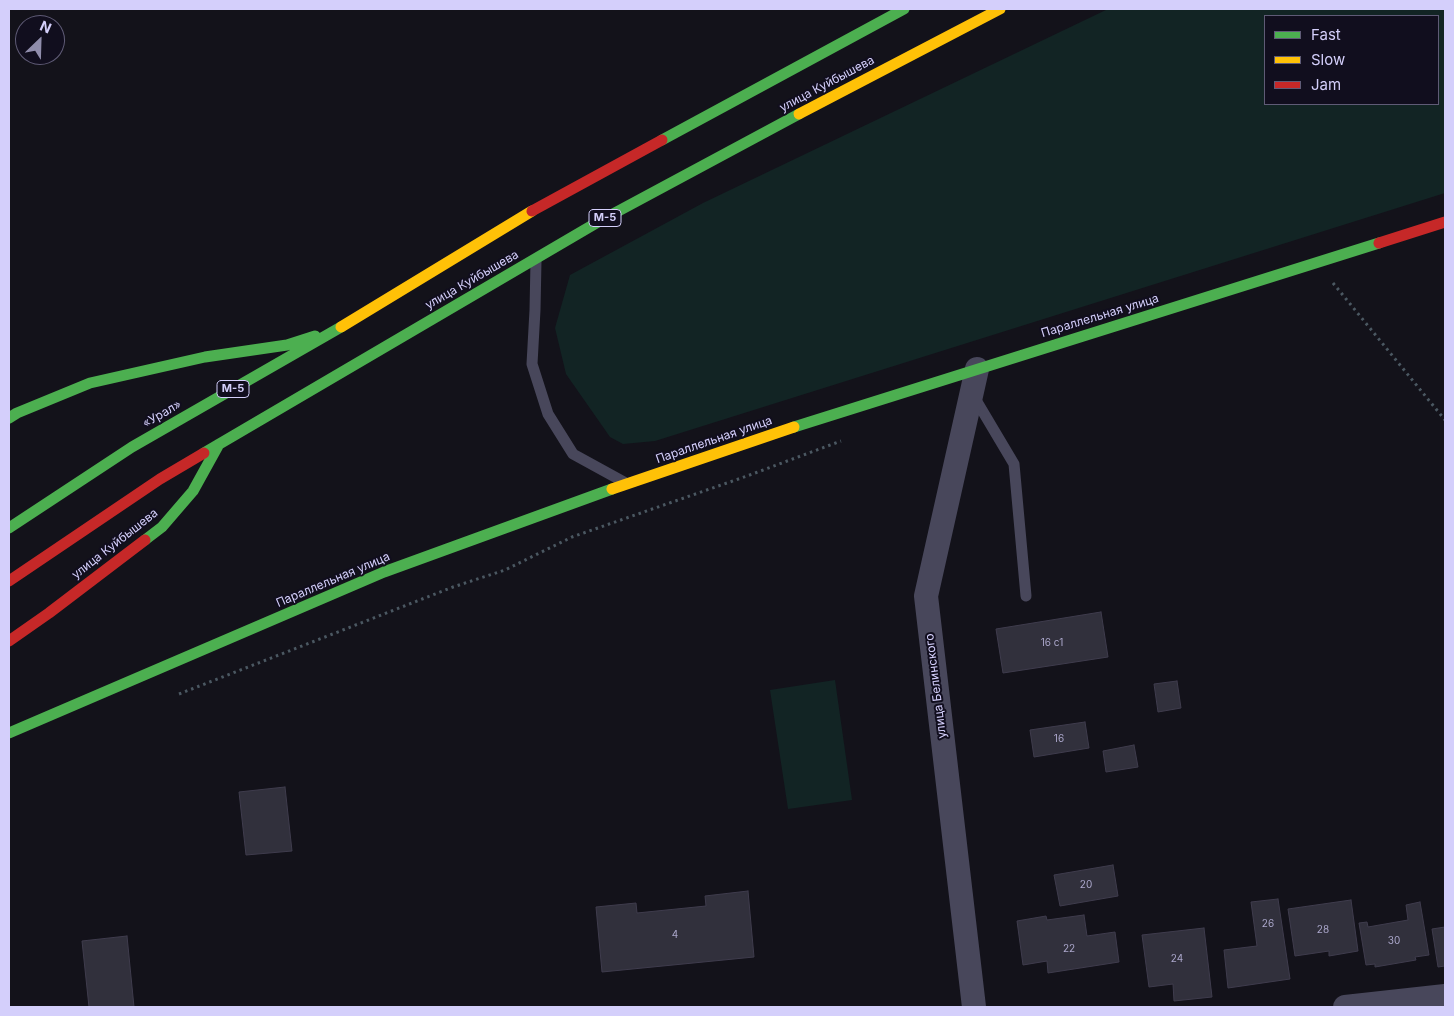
<!DOCTYPE html>
<meta charset="utf-8">
<style>
body{margin:0}
#map{position:relative;width:1454px;height:1016px;overflow:hidden;background:#13121a;font-family:Inter,sans-serif}
canvas{display:block}
.frame{position:absolute;inset:0;border:10px solid #d4cffb;pointer-events:none}
.legend{position:absolute;left:1264px;top:15px;width:175px;height:90px;box-sizing:border-box;background:#110e1e;border:1px solid #5f5b76;margin:0;padding:6px 9px;list-style:none;font-size:15px;color:#d4cffb}
.legend li{display:flex;align-items:center;gap:10px;height:25px}
.legend b{width:25px;border:1px solid #5f5b76}
.north{position:absolute;left:15px;top:15px;width:50px;height:50px;box-sizing:border-box;background:#110e1e;border:1px solid #5f5b76;border-radius:50%;rotate:24deg;font-size:14px;font-weight:700;line-height:20px;text-align:center;color:#d4cffb}
.north::after{content:'';display:block;margin:auto;width:18px;height:22px;background:#908dac;clip-path:polygon(50% 0,100% 100%,50% 72%,0 100%)}
</style>
<div id="map">
<canvas width="1454" height="1016"></canvas>
<div class="frame"></div>
<ul class="legend">
<li><b style="height:6px;background:#4caf50"></b>Fast</li>
<li><b style="height:6px;background:#ffc107"></b>Slow</li>
<li><b style="height:6px;background:#c62828"></b>Jam</li>
</ul>
<div class="north">N</div>
</div>
<script>
const ctx = document.querySelector('canvas').getContext('2d');
ctx.lineJoin = 'round';
function fillPath(path, color) { ctx.fillStyle = color; ctx.fill(path, 'evenodd'); }
const shape = rows => new Path2D(rows.map(r => 'M' + r).join(''));
function stroke(path, color, width, dash) { ctx.strokeStyle = color; ctx.lineWidth = width; ctx.lineCap = dash ? 'butt' : 'round'; ctx.setLineDash(dash || []); ctx.stroke(path); }
function drawText(font, color, halo, rows, align = 'center') {
  ctx.font = font + ' Inter,sans-serif'; ctx.lineWidth = 4; ctx.setLineDash([]); ctx.textBaseline = 'middle'; ctx.strokeStyle = halo; ctx.fillStyle = color; for (const [text, x, y, turn = 0] of rows) {
    ctx.save(); ctx.translate(x, y); ctx.rotate((+turn || 0) * Math.PI / 180); ctx.textAlign = isNaN(turn) ? turn : align; if (halo) ctx.strokeText(text, 0, 0); ctx.fillText(text, 0, 0); ctx.restore();
  }
}
const green = shape([
 [1108,9,1445,9,1445,193,655,441,623,444,610,437,566,374,555,328,570,275,703,203],
 [1265,16,1438,16,1438,104,1265,104],
 [835,680,852,800,788,809,770,690]
]);
const building = shape([
 [1101,612,1108,657,1003,673,996,629,1101,612],
 [1177,681,1181,708,1158,712,1154,684,1177,681],
 [1085,722,1089,748,1034,757,1030,730,1085,722],
 [1134,745,1138,767,1106,772,1103,751,1134,745],
 [285,787,292,851,246,855,239,792,285,787],
 [1113,865,1118,896,1060,906,1054,875,1113,865],
 [748,891,754,957,602,972,596,907,636,903,637,913,706,906,705,896,748,891],
 [1278,899,1290,979,1228,988,1224,950,1257,946,1251,902,1278,899],
 [1351,900,1358,951,1329,956,1329,951,1295,956,1288,909,1351,900],
 [1420,902,1429,955,1415,957,1416,960,1375,967,1375,964,1366,965,1359,923,1367,922,1368,927,1408,920,1406,905,1420,902],
 [1084,915,1087,936,1115,932,1119,962,1048,973,1047,961,1023,965,1017,921,1046,916,1047,920,1084,915],
 [1445,927,1445,966,1438,967,1432,929,1445,927],
 [1204,928,1212,997,1174,1001,1173,984,1149,987,1142,935,1204,928],
 [127,936,134,1007,89,1007,82,941,127,936]
]);
const path = shape([
 [1333,283,1445,420],
 [179,694,453,587,505,570,572,537,747,476,841,441]
]);
const lane = shape([
 [536,261,535,310,532,364,548,414,573,454,624,482],
 [973,395,1014,464,1026,596]
]);
const street = shape([
 [974,1007,926,596,977,369],
 [1345,1007,1445,996]
]);
const fast = shape([
 [662,140,904,9],
 [9,418,17,413,90,383,205,357,287,345,315,336],
 [794,427,1379,243],
 [204,453,598,222,799,114],
 [9,528,132,447,341,327],
 [145,540,162,527,193,491,219,444],
 [9,733,384,572,612,489]
]);
const slow = shape([
 [799,114,1000,9],
 [341,327,532,211],
 [612,489,794,427]
]);
const jam = shape([
 [532,211,662,140],
 [1379,243,1445,222],
 [9,581,160,479,204,453],
 [9,641,49,613,145,540]
]);
const numberNames = [
 ["16 с1",1052,643],
 ["16",1059,739],
 ["20",1086,885],
 ["26",1268,924],
 ["28",1323,930],
 ["4",675,935],
 ["30",1394,941],
 ["22",1069,949],
 ["24",1177,959]
];
const shields = [
 [605,218,32],
 [233,389,32]
];
const shieldNames = [
 ["М-5",605,218],
 ["М-5",233,389]
];
const streetNames = [
 ["улица Куйбышева",827,84,-28],
 ["улица Куйбышева",472,280,-30],
 ["Параллельная улица",1100,316,-17],
 ["«Урал»",162,414,-30],
 ["Параллельная улица",714,440,-19],
 ["улица Куйбышева",115,544,-38],
 ["Параллельная улица",333,580,-23],
 ["улица Белинского",936,686,-97]
];
fillPath(green, '#122424');
fillPath(building, '#31303c');
stroke(building, '#3f3c4d', 1);
stroke(path, '#4b5862', 3, [2.5, 4]);
stroke(lane, '#48475b', 11);
stroke(street, '#48475b', 24);
stroke(fast, '#4caf50', 11);
stroke(slow, '#ffc107', 11);
stroke(jam, '#c62828', 11);
drawText('10px', '#aba7cb', null, numberNames);
for (const [x, y, w] of shields) { const box = new Path2D(); box.roundRect(x - w / 2, y - 8.5, w, 17, 4); ctx.fillStyle = '#110e1e'; ctx.fill(box); stroke(box, '#d4cffb', 1); }
drawText('bold 11px', '#d4cffb', null, shieldNames);
drawText('12px', '#d4cffb', '#110e1e', streetNames);
</script>
